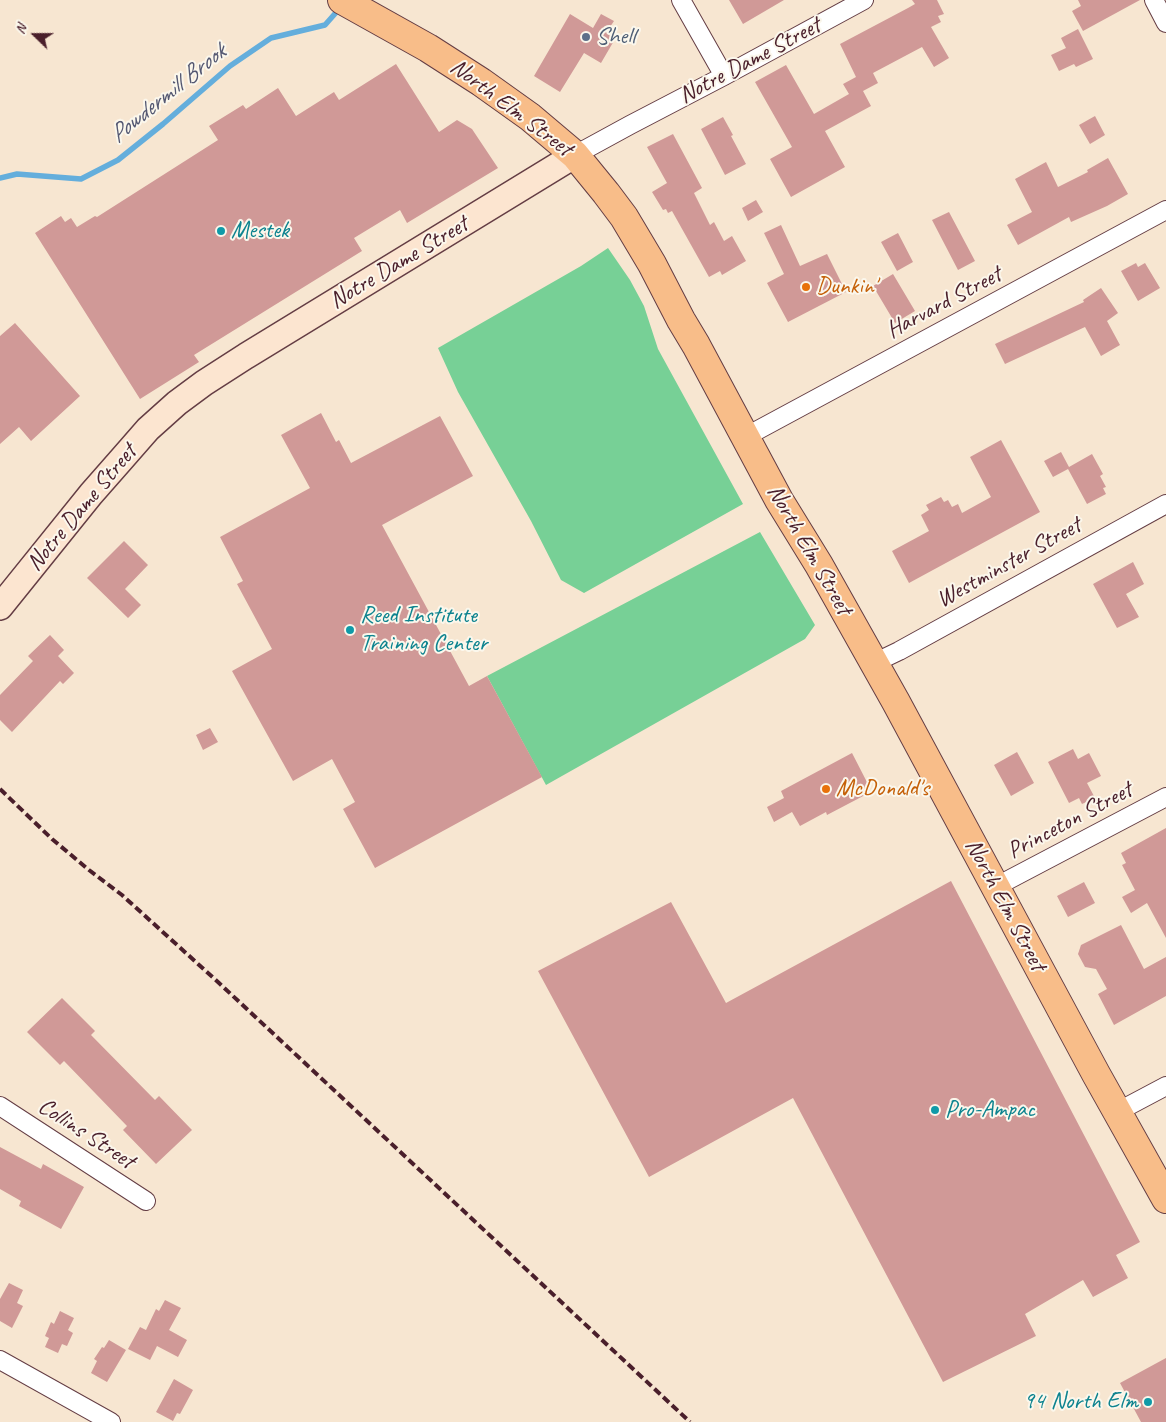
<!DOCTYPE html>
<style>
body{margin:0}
#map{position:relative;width:1166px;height:1422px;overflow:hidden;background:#f7e6d1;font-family:Caveat,sans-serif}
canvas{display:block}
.north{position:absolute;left:10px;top:10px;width:50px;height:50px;-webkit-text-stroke:4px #fbf7ec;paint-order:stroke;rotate:292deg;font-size:14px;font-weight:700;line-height:20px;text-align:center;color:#4a1f2b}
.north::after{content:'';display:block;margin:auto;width:18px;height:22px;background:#4a1f2b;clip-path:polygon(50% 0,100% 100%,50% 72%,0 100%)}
</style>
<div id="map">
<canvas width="1166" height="1422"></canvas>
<div class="north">N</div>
</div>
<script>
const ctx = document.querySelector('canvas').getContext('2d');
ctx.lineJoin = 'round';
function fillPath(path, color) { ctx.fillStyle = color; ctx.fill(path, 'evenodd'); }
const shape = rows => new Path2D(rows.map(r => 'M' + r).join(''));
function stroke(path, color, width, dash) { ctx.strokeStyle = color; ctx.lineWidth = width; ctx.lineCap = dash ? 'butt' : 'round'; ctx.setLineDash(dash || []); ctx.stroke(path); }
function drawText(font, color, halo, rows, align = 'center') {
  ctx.font = font + ' Caveat,sans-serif'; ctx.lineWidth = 4; ctx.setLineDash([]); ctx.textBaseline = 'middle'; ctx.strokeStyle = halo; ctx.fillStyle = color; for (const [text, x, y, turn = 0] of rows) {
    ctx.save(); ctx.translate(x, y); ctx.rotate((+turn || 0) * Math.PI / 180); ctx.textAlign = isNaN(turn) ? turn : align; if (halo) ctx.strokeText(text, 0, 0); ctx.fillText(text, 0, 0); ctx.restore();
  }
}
const green = shape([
 [608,248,630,280,644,306,658,349,743,504,584,593,561,580,531,521,458,392,438,348,581,266],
 [760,532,815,625,805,639,546,785,487,676]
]);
const stream = shape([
 [0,178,17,174,81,179,118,160,163,124,230,66,271,38,325,25,340,8]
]);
const building = shape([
 [729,0,784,0,743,24],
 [912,0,937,0,944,14,938,16,941,22,931,27,949,58,934,67,922,47,873,73,878,83,863,91,871,106,825,131,845,167,791,197,770,159,792,147,755,82,786,65,814,114,849,94,843,84,856,77,840,44,908,8,915,4],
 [1078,0,1140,0,1083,31,1072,11,1081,6],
 [570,14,593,28,601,14,614,21,606,33,615,39,601,63,584,53,560,92,534,76],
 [1078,29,1093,59,1076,67,1074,64,1059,71,1051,55,1066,48,1061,38],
 [396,64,439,132,457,120,472,129,498,168,407,223,400,210,354,238,362,251,194,355,199,362,140,399,35,233,61,216,65,222,71,218,77,227,95,216,97,217,218,140,209,126,243,105,246,109,278,88,296,116,334,92,339,100],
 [1095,116,1105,135,1090,144,1079,125],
 [723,117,733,135,731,136,746,164,725,175,701,129],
 [673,134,702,188,694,193,710,225,714,222,724,241,732,236,746,261,722,275,720,271,709,277,672,211,668,213,666,209,663,210,652,192,667,183,647,147],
 [1108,158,1128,194,1107,206,1071,222,1069,217,1018,245,1007,225,1032,212,1015,179,1046,162,1058,187,1088,172,1087,170],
 [756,200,763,212,748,221,742,208],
 [949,212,975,261,958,270,932,220],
 [781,225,800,266,827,254,846,292,788,322,767,283,784,274,764,233],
 [898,233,913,262,897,271,881,242],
 [1136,263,1138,267,1145,263,1160,288,1138,301,1121,271],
 [893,274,915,311,895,323,873,286],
 [1101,288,1118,313,1107,321,1120,345,1101,356,1085,327,1005,364,995,344,1084,302,1083,300],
 [15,323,80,396,31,441,19,427,0,444,0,336],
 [321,413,336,442,339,440,351,463,440,416,473,476,382,525,469,686,487,676,542,777,375,868,343,809,355,802,332,759,293,781,232,671,272,649,237,584,243,581,220,537,310,488,281,435],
 [1001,440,1040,512,909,583,892,551,929,531,921,515,929,510,926,505,941,497,944,502,948,500,952,507,958,504,962,513,991,497,970,457],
 [1061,452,1069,467,1092,454,1103,474,1100,476,1106,487,1103,488,1106,494,1087,504,1068,469,1053,477,1044,461],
 [124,541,148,565,125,589,141,605,128,618,87,578],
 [1133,562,1144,584,1126,594,1139,617,1117,628,1093,584],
 [50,635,64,650,58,656,74,673,63,684,60,681,12,732,0,720,0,695,33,661,28,656],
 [210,728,218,742,203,750,196,735],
 [1073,749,1078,759,1089,753,1101,776,1087,783,1095,798,1082,804,1079,798,1069,803,1048,762],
 [1017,752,1034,783,1011,796,994,765],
 [852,753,870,788,865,790,867,794,827,815,826,812,800,826,792,812,774,822,767,807,784,798,781,791],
 [1166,828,1166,938,1147,903,1131,913,1122,897,1135,890,1122,865,1126,863,1121,853],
 [951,881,1140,1242,1116,1255,1128,1278,1093,1297,1083,1280,1025,1314,1036,1336,943,1382,793,1098,649,1177,538,971,671,902,726,1003],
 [1084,882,1095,903,1068,917,1057,896],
 [1121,925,1144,969,1166,957,1166,996,1114,1025,1098,994,1107,989,1096,969,1085,967,1078,954,1081,945],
 [62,998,95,1031,91,1035,155,1100,159,1096,192,1130,156,1164,123,1130,127,1126,64,1061,60,1065,27,1032],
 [0,1147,41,1169,43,1164,84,1187,61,1229,19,1206,21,1201,0,1189],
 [9,1283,23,1290,17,1303,23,1306,12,1328,0,1321,0,1299],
 [165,1300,181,1308,169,1330,187,1340,178,1357,157,1346,150,1360,128,1349,140,1327,146,1330,156,1309,159,1311],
 [60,1311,74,1318,68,1330,73,1333,67,1346,62,1344,58,1353,45,1347,49,1338,45,1336,51,1322,54,1324],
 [109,1340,126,1350,107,1382,91,1373,97,1361,94,1359,102,1347,104,1348],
 [1166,1358,1166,1422,1141,1422,1120,1383],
 [174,1379,193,1390,180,1414,177,1413,173,1421,156,1412]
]);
const street = shape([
 [681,0,724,76],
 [1154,0,1166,23],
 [575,155,630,125,724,76,864,0],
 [745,437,1166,210],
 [874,663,899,651,1166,504],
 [995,887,1166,797],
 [0,1106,146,1201],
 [1117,1112,1166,1086],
 [0,1360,111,1422]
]);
const secondary = shape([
 [0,607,91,494,120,461,148,429,177,403,204,383,246,356,575,155]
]);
const highway = shape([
 [342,0,428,48,481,82,530,117,575,155,606,193,624,217,652,264,681,320,696,345,779,500,819,565,896,702,1096,1074,1166,1199]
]);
const rail = shape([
 [0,789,52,839,89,870,122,895,219,983,690,1422]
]);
const markers = [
 [586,37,5,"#5c6f8a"],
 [221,231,5,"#0f9aa8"],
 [806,287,5,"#e8710a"],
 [350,630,5,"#0f9aa8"],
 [826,789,5,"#e8710a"],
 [935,1110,5,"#0f9aa8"],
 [1148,1402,5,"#0f9aa8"]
];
const serviceNames = [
 ["Shell",596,37]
];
const streetNames = [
 ["Notre Dame Street",750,61,-28],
 ["North Elm Street",511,108,37],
 ["Notre Dame Street",399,263,-31],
 ["Harvard Street",944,303,-28],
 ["Notre Dame Street",82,508,-50],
 ["North Elm Street",809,550,60],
 ["Westminster Street",1009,563,-29],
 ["Princeton Street",1070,821,-28],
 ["North Elm Street",1005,905,62],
 ["Collins Street",86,1134,33]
];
const cultureNames = [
 ["Mestek",231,231],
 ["Reed Institute",360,616],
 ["Training Center",360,644],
 ["Pro-Ampac",945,1110],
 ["94 North Elm",1138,1402,"right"]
];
const foodNames = [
 ["Dunkin'",816,287],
 ["McDonald's",836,789]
];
const waterNames = [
 ["Powdermill Brook",168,94,-39]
];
fillPath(green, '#77d096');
stroke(stream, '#64aedc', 5.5);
fillPath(building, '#d09997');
stroke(street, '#643d44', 20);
stroke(secondary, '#643d44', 28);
stroke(highway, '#643d44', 30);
stroke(street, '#fff', 18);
stroke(secondary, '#fce5d0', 25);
stroke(highway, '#f8bd89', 28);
stroke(rail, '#4a1f2b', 4, [8, 4]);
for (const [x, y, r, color] of markers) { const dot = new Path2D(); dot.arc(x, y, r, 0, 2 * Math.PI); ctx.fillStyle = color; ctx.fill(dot); stroke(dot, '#fbf7ec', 2); }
drawText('24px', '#4e5e75', '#fbf7ec', serviceNames, 'left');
drawText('24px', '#4a1f2b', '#fbf7ec', streetNames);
drawText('24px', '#0d838f', '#fbf7ec', cultureNames, 'left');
drawText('24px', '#c56008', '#fbf7ec', foodNames, 'left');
drawText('italic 25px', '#545872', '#fbf7ec', waterNames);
</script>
